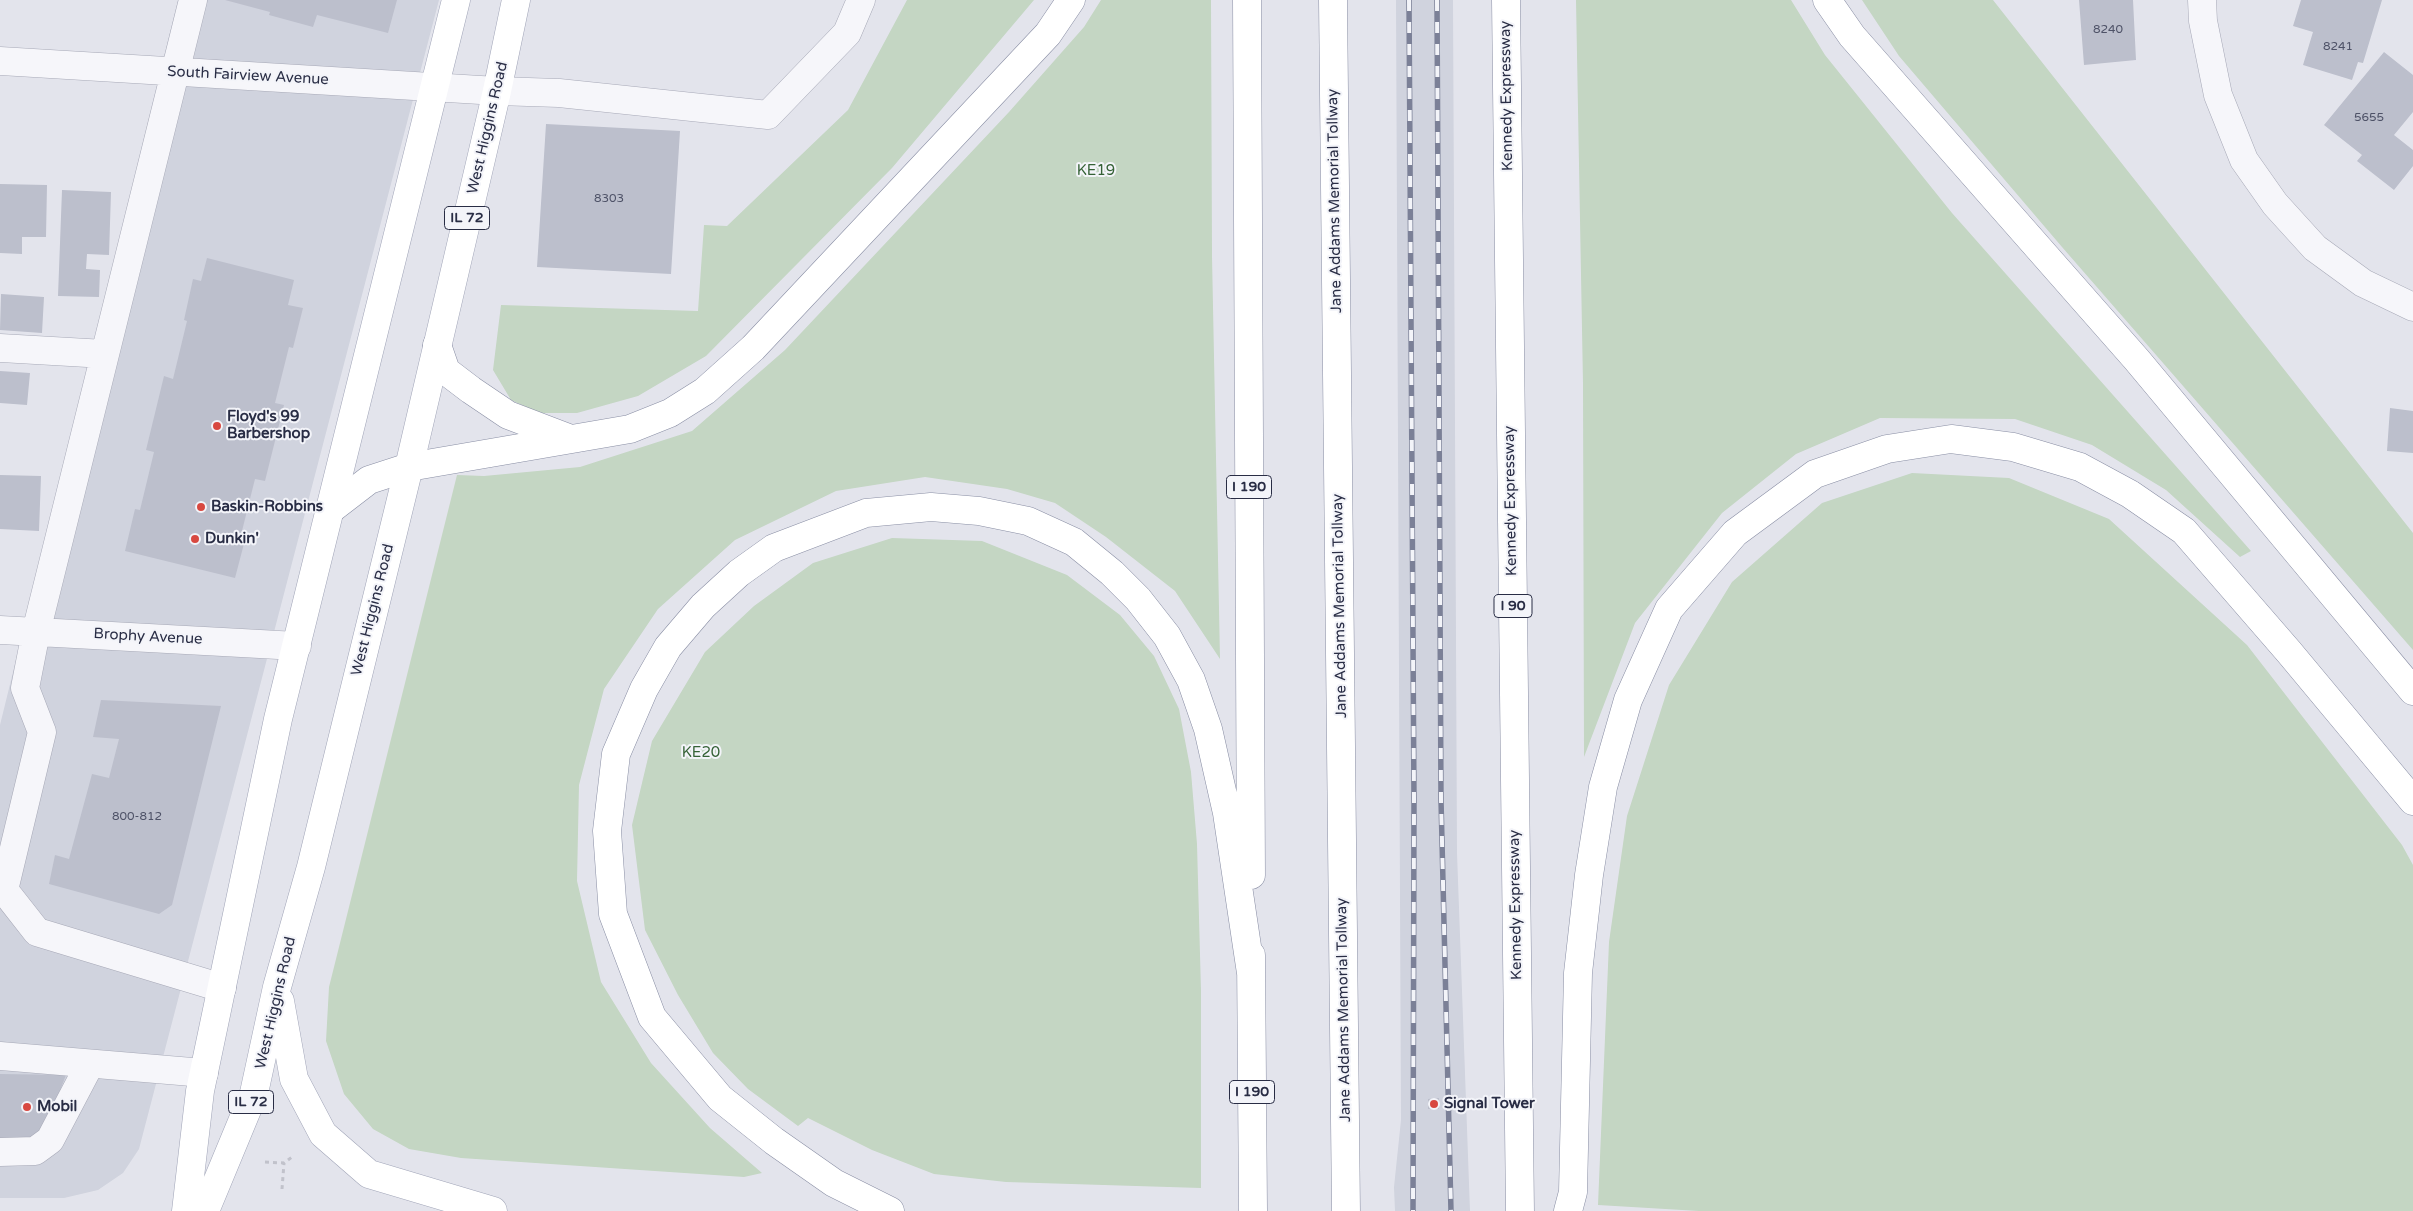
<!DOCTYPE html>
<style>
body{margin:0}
canvas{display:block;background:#e3e4ec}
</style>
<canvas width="2413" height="1211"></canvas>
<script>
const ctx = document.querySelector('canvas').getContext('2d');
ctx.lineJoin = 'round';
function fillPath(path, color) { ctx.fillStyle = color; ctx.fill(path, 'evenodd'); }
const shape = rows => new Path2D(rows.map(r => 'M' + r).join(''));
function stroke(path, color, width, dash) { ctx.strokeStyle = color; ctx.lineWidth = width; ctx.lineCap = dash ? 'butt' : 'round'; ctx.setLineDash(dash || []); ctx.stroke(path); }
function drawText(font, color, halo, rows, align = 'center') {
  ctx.font = font + ' "Varela Round",sans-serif'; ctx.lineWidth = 4; ctx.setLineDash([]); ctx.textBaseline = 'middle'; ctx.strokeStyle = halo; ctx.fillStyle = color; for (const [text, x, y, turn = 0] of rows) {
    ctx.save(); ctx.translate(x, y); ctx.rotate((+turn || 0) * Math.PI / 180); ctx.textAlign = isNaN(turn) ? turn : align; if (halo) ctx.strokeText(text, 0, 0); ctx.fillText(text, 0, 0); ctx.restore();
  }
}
const built = shape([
 [178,0,439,0,139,1149,123,1173,98,1190,64,1198,0,1198,0,725],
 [1396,0,1453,0,1457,853,1470,1211,1395,1211,1394,1187,1401,1120]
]);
const green = shape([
 [907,0,1034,0,892,168,706,356,638,396,577,413,539,413,511,400,493,370,501,305,698,311,704,225,727,226,848,110],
 [1101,0,1211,0,1212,256,1220,659,1175,591,1106,537,1055,503,1007,489,925,477,836,491,735,540,658,609,604,689,579,785,577,881,601,982,651,1063,710,1128,762,1173,744,1177,461,1158,409,1149,373,1129,344,1094,326,1041,329,987,457,475,484,476,580,467,692,431,785,350,1009,112,1084,27],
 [1576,0,1791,0,1825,55,1952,213,2251,551,2240,557,2166,490,2092,445,2015,419,1880,418,1796,454,1722,513,1635,623,1584,757,1583,384],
 [1862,0,1993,0,2413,533,2413,650,2062,247,1899,56],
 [1912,473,2009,478,2109,519,2247,645,2402,845,2413,865,2413,1211,1699,1211,1598,1205,1609,942,1627,816,1669,685,1732,582,1822,503],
 [892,538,982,541,1067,575,1120,615,1154,656,1179,709,1191,772,1197,844,1201,991,1201,1188,1006,1182,934,1174,872,1150,808,1118,798,1126,748,1089,713,1053,678,995,645,930,632,825,652,741,705,652,754,606,813,563]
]);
const building = shape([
 [225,0,397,0,388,33,317,15,313,27,269,15,270,12],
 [2079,0,2133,0,2136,60,2084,65],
 [2301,0,2382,0,2363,63,2358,62,2352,80,2303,65,2313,32,2293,26],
 [2384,52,2413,75,2413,112,2394,135,2413,150,2413,166,2394,190,2357,161,2362,155,2324,125],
 [546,124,680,131,671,274,537,267],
 [0,184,47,185,46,237,22,237,22,254,0,253],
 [62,190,111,192,109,255,87,254,86,269,100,270,99,297,58,296],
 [207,258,294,280,288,305,303,308,293,348,289,347,275,403,284,405,265,481,255,479,241,535,246,536,235,578,125,551,135,509,140,510,154,452,146,450,164,376,173,379,187,321,184,320,193,279,201,281],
 [1,294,44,297,42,333,0,330],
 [0,371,30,373,27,405,0,403],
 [2390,408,2413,411,2413,453,2387,451],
 [0,475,41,476,39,531,0,529],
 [101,700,221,706,172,905,159,914,49,884,55,855,69,859,92,774,109,778,119,739,93,737],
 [0,1074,66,1075,41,1139,0,1139],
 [1439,1098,1439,1109,1428,1109,1428,1099]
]);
const path = shape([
 [265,1162,284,1163,292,1157],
 [282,1189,284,1163]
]);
const minor = shape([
 [193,0,36,632,25,688,42,732,4,890,37,932,222,988],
 [2202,0,2203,21,2218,95,2244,160,2275,204,2315,248,2363,283,2413,307],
 [0,61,497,91,559,93,768,115,847,33,861,0],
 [0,348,105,354],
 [0,630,297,646],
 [0,1056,204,1073],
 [0,1152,35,1151,50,1140,90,1064]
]);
const major = shape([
 [280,1001,294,1079,323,1134,369,1174,493,1211],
 [186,1211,200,1091,278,719,456,0],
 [205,1211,254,1093,277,987,311,867,409,467,497,91,516,0]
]);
const highway = shape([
 [1247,0,1251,875],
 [1333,0,1346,1211],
 [1506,0,1520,1211],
 [1827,0,1852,36,2137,360,2413,691],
 [437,345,446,371,471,390,508,415,571,439],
 [330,510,369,480,409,467,630,429,670,413,705,391,753,348,1048,34,1071,0],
 [1251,955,1253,1211],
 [890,1211,834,1183,774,1141,720,1098,652,1017,613,914,607,831,616,754,644,689,668,647,703,606,739,573,774,548,866,513,931,507,979,511,1028,521,1074,542,1112,573,1138,599,1167,636,1191,680,1208,729,1227,813,1251,973],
 [1568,1211,1573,1192,1578,973,1589,875,1603,787,1628,700,1669,609,1735,533,1815,474,1887,449,1951,439,2013,447,2080,467,2130,494,2184,531,2289,652,2413,801]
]);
const rail = shape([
 [1409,0,1414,800,1413,1211],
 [1437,0,1441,800,1451,1211]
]);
const markers = [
 [217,426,5,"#d84840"],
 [201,507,5,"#d84840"],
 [195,539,5,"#d84840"],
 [1434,1104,5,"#d84840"],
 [27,1107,5,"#d84840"]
];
const numberNames = [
 ["8240",2108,30],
 ["8241",2338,47],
 ["5655",2369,118],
 ["8303",609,199],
 ["800-812",137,817]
];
const shields = [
 [467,218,45],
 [1249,487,45],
 [1513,606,38],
 [1252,1092,45],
 [251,1102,45]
];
const shieldNames = [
 ["IL 72",467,218],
 ["I 190",1249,487],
 ["I 90",1513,606],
 ["I 190",1252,1092],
 ["IL 72",251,1102]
];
const streetNames = [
 ["South Fairview Avenue",248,76,3],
 ["Kennedy Expressway",1507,96,-91],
 ["West Higgins Road",488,128,-77],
 ["Jane Addams Memorial Tollway",1335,201,-91],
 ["Kennedy Expressway",1511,501,-91],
 ["Jane Addams Memorial Tollway",1340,606,-91],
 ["West Higgins Road",373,610,-76],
 ["Brophy Avenue",148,637,3],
 ["Kennedy Expressway",1516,905,-91],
 ["West Higgins Road",276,1003,-77],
 ["Jane Addams Memorial Tollway",1344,1010,-91]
];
const parkNames = [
 ["KE19",1096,171],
 ["KE20",701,753]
];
const poiNames = [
 ["Floyd's 99",227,417],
 ["Barbershop",227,434],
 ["Baskin-Robbins",211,507],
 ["Dunkin'",205,539],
 ["Signal Tower",1444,1104],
 ["Mobil",37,1107]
];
fillPath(built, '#d0d3de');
fillPath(green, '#c4d6c3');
fillPath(building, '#bcbfcc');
stroke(minor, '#a7a9b7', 29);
stroke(major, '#a1a5b8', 29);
stroke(highway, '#898ea4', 29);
stroke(path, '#c1c2cb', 3, [4, 4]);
stroke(minor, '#f6f6fa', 28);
stroke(major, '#fff', 28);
stroke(highway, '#fff', 28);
stroke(rail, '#7b8097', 5.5);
stroke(rail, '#f3f4f9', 4, [11]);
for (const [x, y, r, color] of markers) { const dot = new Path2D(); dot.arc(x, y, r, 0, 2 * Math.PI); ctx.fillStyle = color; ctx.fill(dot); stroke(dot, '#f3f4f9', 2); }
drawText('12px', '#4e5267', null, numberNames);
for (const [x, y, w] of shields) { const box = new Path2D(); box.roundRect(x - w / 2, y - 11.5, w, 23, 4); ctx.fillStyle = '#f3f4f9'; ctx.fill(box); stroke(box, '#292d45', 1); }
drawText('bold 14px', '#292d45', null, shieldNames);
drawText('15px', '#292d45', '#f3f4f9', streetNames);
drawText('15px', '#356236', '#f3f4f9', parkNames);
drawText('bold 15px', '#292d45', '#f3f4f9', poiNames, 'left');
</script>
